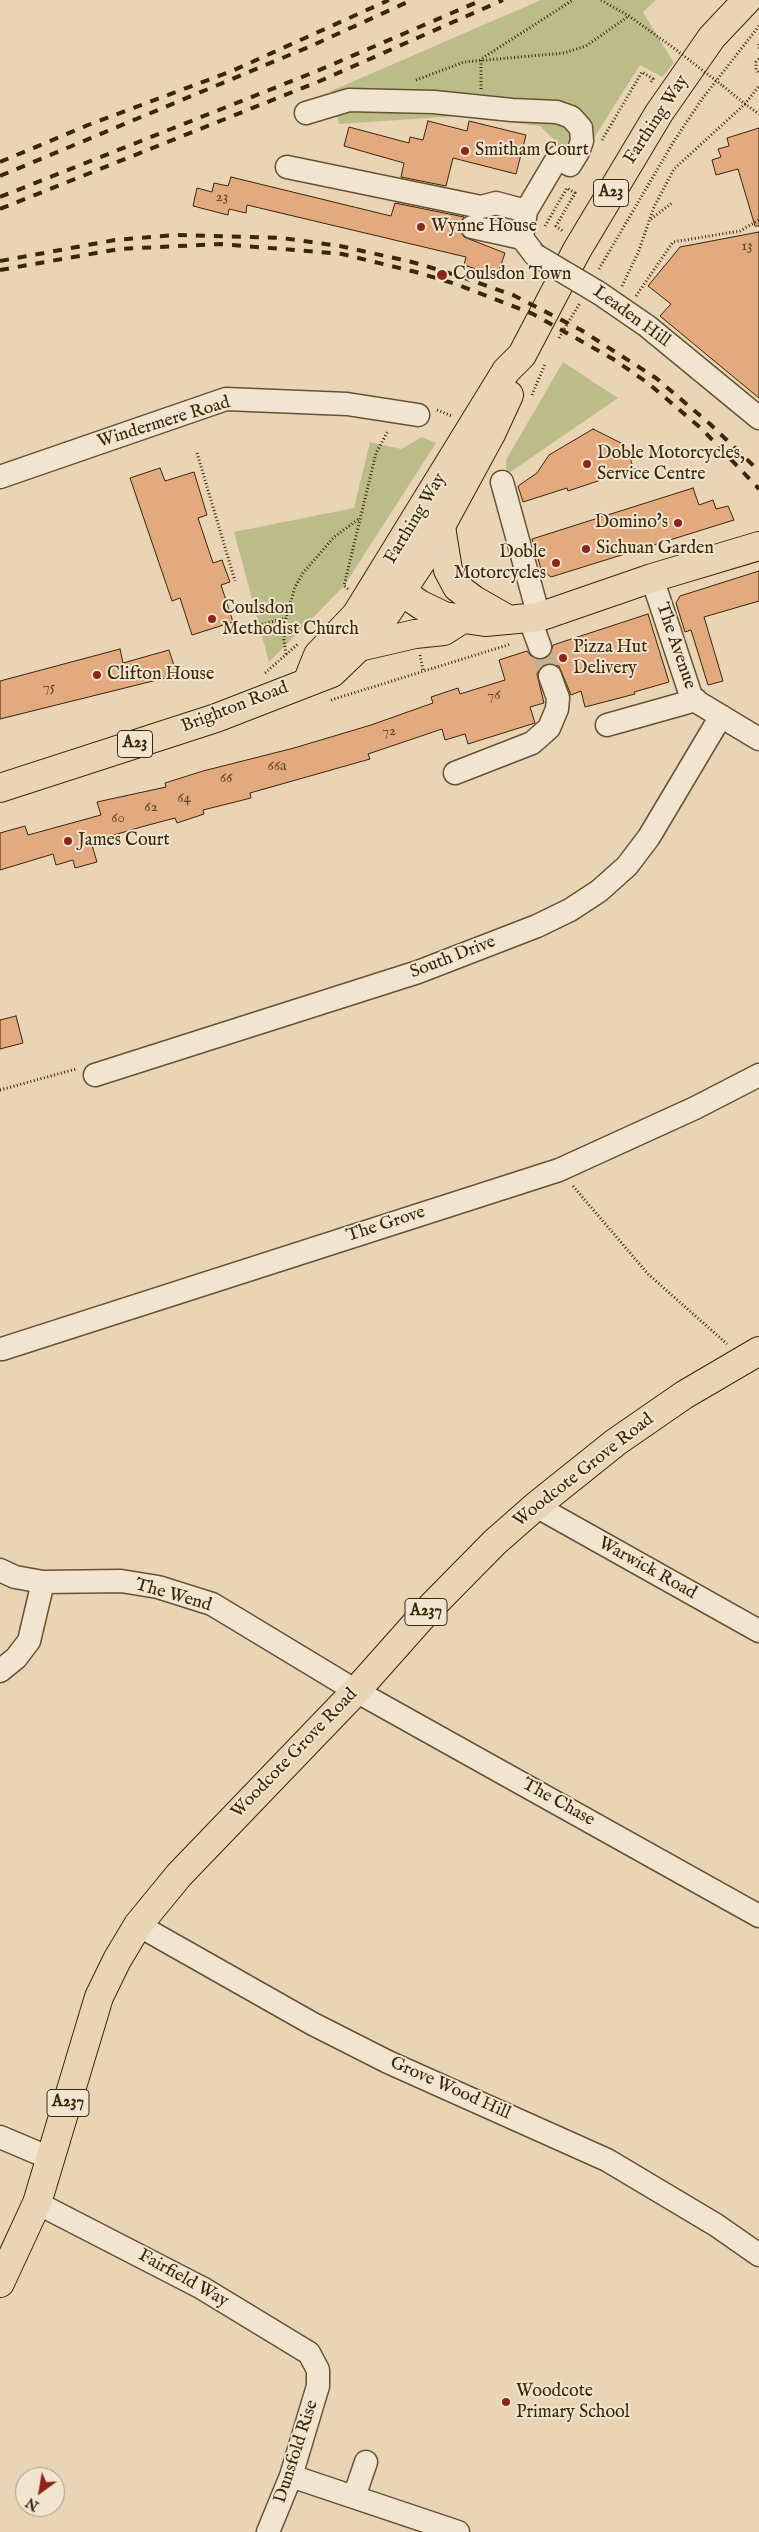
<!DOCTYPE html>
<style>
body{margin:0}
#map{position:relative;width:759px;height:2532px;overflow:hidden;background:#e9d5b6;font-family:"IM FELL English",serif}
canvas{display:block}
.north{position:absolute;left:15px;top:2467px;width:50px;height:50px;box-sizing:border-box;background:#f1e4d0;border:1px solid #a8987f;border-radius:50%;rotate:212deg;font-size:14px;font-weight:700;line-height:20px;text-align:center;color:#3b2605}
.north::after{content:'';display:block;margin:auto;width:18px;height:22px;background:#8f2418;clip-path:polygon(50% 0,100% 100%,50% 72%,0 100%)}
</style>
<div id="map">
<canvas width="759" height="2532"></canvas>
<div class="north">N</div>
</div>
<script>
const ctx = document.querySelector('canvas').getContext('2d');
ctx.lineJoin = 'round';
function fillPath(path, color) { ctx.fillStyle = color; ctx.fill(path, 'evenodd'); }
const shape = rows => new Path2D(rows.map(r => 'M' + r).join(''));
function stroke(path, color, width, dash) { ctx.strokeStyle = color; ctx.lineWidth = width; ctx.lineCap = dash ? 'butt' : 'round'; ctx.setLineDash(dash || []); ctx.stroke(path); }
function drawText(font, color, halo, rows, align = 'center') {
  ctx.font = font + ' "IM FELL English",serif'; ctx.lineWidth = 4; ctx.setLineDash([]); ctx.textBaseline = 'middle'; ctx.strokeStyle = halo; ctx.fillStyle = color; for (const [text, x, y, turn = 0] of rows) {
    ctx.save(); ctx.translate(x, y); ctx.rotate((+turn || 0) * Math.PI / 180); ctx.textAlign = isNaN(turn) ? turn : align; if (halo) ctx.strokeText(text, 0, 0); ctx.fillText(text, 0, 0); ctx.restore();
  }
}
const green = shape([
 [541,0,656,0,643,12,674,63,662,77,640,65,592,141,567,153,540,126,458,116,339,124,331,91],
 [563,362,618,398,506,475,506,460],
 [422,437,436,443,344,586,269,662,234,532,354,508,370,442,401,449]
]);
const building = shape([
 [428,121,467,131,469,121,526,135,516,174,453,158,446,186,401,177,404,163,344,146,349,127,409,143,410,137,423,140,428,121],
 [759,128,759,226,755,226,738,169,716,175,712,160,721,157,718,149,729,146,727,138,759,128],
 [231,177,391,216,395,203,464,217,459,225,464,237,505,253,497,276,464,265,466,257,247,205,246,213,229,209,228,215,193,206,197,188,212,192,214,183,228,186,231,177],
 [759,232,759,398,660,316,671,304,648,286,680,247,759,232],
 [593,429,625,445,634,469,568,491,567,488,523,502,518,486,537,473,549,455,593,429],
 [160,468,165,481,194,472,207,515,198,518,213,563,222,560,230,582,221,585,233,622,192,635,180,598,172,601,130,478,160,468],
 [693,488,699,505,713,500,716,509,728,506,734,520,551,577,541,569,532,539,693,488],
 [759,571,759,601,704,617,723,681,708,685,691,630,685,632,676,603,680,596,759,571],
 [648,614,669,682,634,692,635,694,585,707,581,691,571,695,559,666,546,664,540,667,537,674,544,703,530,707,535,723,468,744,465,734,445,740,442,729,368,754,370,759,250,793,251,798,203,810,204,814,177,823,175,818,141,827,91,842,97,862,75,868,73,860,56,865,53,854,0,870,0,833,25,826,28,835,101,815,97,802,166,787,165,783,203,771,294,748,371,725,433,703,431,697,458,688,460,694,505,680,499,660,527,651,532,657,544,659,550,655,553,645,648,614],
 [120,649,123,663,169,650,177,675,0,719,0,681,120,649],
 [16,1016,23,1043,0,1049,0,1020,16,1016]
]);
const minorTunnel = shape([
 [540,647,550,676]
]);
const path = shape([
 [601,0,629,16,671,46],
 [759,44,759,49],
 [759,59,756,62,756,70,759,73],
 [416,80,464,62,564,53,586,46,629,16],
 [723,86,745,104,759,86],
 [481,89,481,59,573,0],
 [602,140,642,72,653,79,651,82],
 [651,219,672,203],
 [545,226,567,188,575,193,556,226,564,232],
 [599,269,674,141,702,99,759,26],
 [622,286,638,253,654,207,674,169,745,104,759,114],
 [636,296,673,242,740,231,759,220],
 [559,338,580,303],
 [532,395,545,364],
 [437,410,452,416],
 [197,453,235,581],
 [348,589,344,586,376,453,388,431],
 [255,626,286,618],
 [286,654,284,640,286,618,295,587,303,573,334,537,360,518],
 [420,655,423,670],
 [265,673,298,644],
 [331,700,511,644],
 [0,1090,76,1069],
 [573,1186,648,1274,727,1344]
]);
const minor = shape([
 [306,113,349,100,434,102,512,110,557,112,571,117,581,128,582,141,578,152,570,165,558,157,526,211,522,238,535,255],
 [287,167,481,207,496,203,526,211],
 [472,227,522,238],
 [599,293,647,326,759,418],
 [0,477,226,399,347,404,418,415],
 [502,482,539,617],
 [652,578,691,696,699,703,759,739],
 [529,617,540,647],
 [607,725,696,700],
 [455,773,532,743,549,728,557,709,558,698,550,676],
 [95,1075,418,972,537,926,570,910,599,891,627,866,649,837,721,716],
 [2,1349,559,1170,695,1108,759,1075],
 [536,1506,759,1631],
 [0,1570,15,1577,43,1582,121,1581,158,1587,212,1604,356,1691,759,1916],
 [0,1671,16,1658,29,1641,43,1582],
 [138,1925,313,2024,388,2062,607,2160,716,2225,759,2255],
 [0,2137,52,2159],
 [37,2203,202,2288,309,2353,318,2370,318,2386,291,2476,268,2532],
 [291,2476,458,2532],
 [354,2497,366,2462]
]);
const major = shape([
 [441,527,448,570,457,587,474,600,509,620],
 [381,578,421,605,444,616,485,622,539,617,652,578,759,546],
 [359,647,415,634,444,631,461,620],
 [0,2283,37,2203,99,1997,117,1960,138,1925,179,1875,356,1691,428,1610,495,1542,536,1506,616,1442,684,1395,759,1351]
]);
const highway = shape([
 [308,680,318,655,356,615,506,371,522,355,577,250,659,113,712,37,747,0],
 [0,788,216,718,332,673,359,647,385,616,423,559,492,432,509,395]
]);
const rail = shape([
 [0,162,88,125,232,71,389,0],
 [0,176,311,46,412,0],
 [0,197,317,71,482,0],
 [0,209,320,81,503,0],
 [0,261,115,240,176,235,282,238,340,246,412,262,459,276,513,295,581,330,656,378,710,424,759,471],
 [0,270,119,249,221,244,342,254,416,272,456,284,533,314,613,359,648,383,703,430,759,489]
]);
const pathBridge = shape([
 [671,46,723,86]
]);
const minorBridge = shape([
 [535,255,599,293]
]);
const markers = [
 [465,151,5,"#8f2418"],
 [421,227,5,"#8f2418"],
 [442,275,6,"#8f2418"],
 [587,464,5,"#8f2418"],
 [678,523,5,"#8f2418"],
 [586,549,5,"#8f2418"],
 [556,563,5,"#8f2418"],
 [212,619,5,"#8f2418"],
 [563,658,5,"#8f2418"],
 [97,675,5,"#8f2418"],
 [68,841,5,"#8f2418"],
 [506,2402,5,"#8f2418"]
];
const numberNames = [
 ["23",222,198],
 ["13",747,247],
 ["75",49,688],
 ["76",494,696],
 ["72",389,732],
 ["66a",277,767],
 ["66",226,779],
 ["64",184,799],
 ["62",151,808],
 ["60",118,819]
];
const shields = [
 [611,193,35],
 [135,744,35],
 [426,1612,42],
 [68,2103,42]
];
const shieldNames = [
 ["A23",611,193],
 ["A23",135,744],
 ["A237",426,1612],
 ["A237",68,2103]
];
const streetNames = [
 ["Farthing Way",657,120,-57],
 ["Leaden Hill",631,317,36],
 ["Windermere Road",164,423,-17],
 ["Farthing Way",416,519,-59],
 ["The Avenue",675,646,71],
 ["Brighton Road",235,708,-21],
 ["South Drive",453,958,-21],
 ["The Grove",386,1225,-18],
 ["Woodcote Grove Road",584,1471,-38],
 ["Warwick Road",647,1569,29],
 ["The Wend",173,1596,16],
 ["Woodcote Grove Road",295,1754,-46],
 ["The Chase",558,1803,29],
 ["Grove Wood Hill",450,2089,24],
 ["Fairfield Way",183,2279,29],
 ["Dunsfold Rise",297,2452,-72]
];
const poiNames = [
 ["Smitham Court",475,151],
 ["Wynne House",431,227],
 ["Coulsdon Town",453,275],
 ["Doble Motorcycles,",597,454],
 ["Service Centre",597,475],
 ["Domino's",668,523,"right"],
 ["Sichuan Garden",596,549],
 ["Doble",546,553,"right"],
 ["Motorcycles",546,574,"right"],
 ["Coulsdon",222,609],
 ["Methodist Church",222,630],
 ["Pizza Hut",573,648],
 ["Delivery",573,669],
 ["Clifton House",107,675],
 ["James Court",78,841],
 ["Woodcote",516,2392],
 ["Primary School",516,2413]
];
fillPath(green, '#bcbc89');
fillPath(building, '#e3a97f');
stroke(building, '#3b2605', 1);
stroke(minorTunnel, '#c6b293', 22, [22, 11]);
stroke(minor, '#665231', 25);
stroke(major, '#3b2605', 30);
stroke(highway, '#3b2605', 30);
stroke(path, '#3b2605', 3, [1, 2.5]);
stroke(minor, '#f1e4d0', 22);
stroke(major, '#e9d5b6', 28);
stroke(highway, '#e9d5b6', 28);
stroke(rail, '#3b2605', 4, [9, 9]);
stroke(minorBridge, '#665231', 25, []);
stroke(pathBridge, '#3b2605', 3, [1, 2.5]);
stroke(minorBridge, '#f1e4d0', 22);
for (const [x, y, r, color] of markers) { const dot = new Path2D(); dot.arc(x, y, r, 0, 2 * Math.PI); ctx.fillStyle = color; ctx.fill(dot); stroke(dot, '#f1e4d0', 2); }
drawText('15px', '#654724', null, numberNames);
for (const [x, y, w] of shields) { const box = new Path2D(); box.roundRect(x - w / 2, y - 13.5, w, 27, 4); ctx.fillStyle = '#f1e4d0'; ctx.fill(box); stroke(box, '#3b2605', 1); }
drawText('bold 16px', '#3b2605', null, shieldNames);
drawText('18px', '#3b2605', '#f1e4d0', streetNames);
drawText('18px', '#3b2605', '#f1e4d0', poiNames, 'left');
</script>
